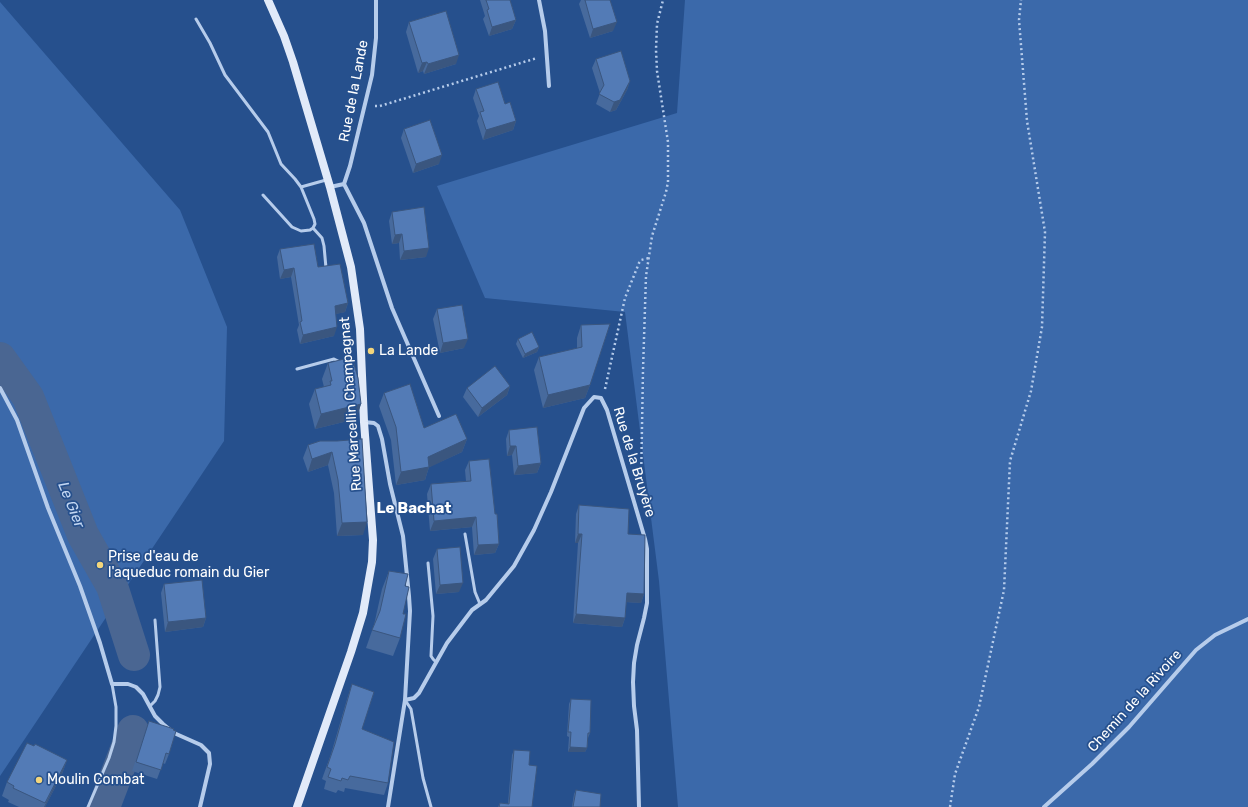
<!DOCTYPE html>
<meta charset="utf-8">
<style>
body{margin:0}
canvas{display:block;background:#26508d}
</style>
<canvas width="1248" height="807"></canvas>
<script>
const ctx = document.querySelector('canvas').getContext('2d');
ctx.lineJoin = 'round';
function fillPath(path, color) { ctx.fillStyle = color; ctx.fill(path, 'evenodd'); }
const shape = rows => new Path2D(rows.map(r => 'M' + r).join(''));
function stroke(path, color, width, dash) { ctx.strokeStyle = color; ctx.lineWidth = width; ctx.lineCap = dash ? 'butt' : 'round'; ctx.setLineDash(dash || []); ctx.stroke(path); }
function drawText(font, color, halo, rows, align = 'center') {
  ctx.font = font + ' Rubik,sans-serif'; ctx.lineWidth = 3.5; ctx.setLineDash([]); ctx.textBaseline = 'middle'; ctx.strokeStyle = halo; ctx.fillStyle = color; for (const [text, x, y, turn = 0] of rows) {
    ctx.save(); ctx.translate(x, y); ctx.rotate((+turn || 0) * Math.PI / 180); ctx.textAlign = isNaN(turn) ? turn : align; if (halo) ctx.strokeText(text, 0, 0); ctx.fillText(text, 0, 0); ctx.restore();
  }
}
const green = shape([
 [685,0,1248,0,1248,807,678,807,659,581,625,312,485,298,437,186,677,113],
 [0,2,180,210,227,327,224,441,0,776]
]);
const river = shape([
 [0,358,28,397,83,535,112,586,134,655],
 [104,807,133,731]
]);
const path = shape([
 [375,106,380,106,537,58],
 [605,389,625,298,639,263,641,260,649,258],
 [641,484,643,370,646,276,652,236,666,192,668,182,668,142,657,71,656,50,657,24,663,0],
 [950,807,955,774,979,707,1004,590,1010,461,1031,391,1042,327,1045,232,1027,121,1019,20,1021,0]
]);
const lane = shape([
 [196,19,210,43,225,75,268,132,281,164,295,179,301,187,314,219,315,224,313,228,310,230,301,231,292,227,263,195],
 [301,187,326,180],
 [313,228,322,238,324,246,326,268],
 [297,369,334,359,340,362],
 [465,534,475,592,480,604],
 [428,563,433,616,431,656,433,659,436,662],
 [405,700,411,709,423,778,431,807],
 [150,706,155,701,158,695,160,687,155,620],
 [88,807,109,758,114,742,116,726,116,707,112,684]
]);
const street = shape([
 [539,0,545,31,549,86],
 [344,184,350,166,372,75,376,38,376,0],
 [330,187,344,184,364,223,392,308,439,416],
 [0,388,17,420,48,508,80,586,100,643,112,684,128,684,136,687,143,694,155,716,163,724,174,733,201,745,209,753,210,764,200,807],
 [364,422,374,423,378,426,382,439,390,484,403,536,409,596,410,611,405,700,388,807],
 [405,700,414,698,419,693,447,643,472,610,486,600,514,566,534,530,551,492,584,408,594,397,601,398,607,410,645,539,647,549,647,603,644,618,637,645,634,663,633,682,634,706,637,730,639,807],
 [1044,807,1092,764,1129,727,1196,650,1215,635,1248,619]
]);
const secondary = shape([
 [268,0,284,36,293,62,330,187,351,267,360,329,364,422,373,540,372,562,363,613,351,652,297,807]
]);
const wall = shape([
 [480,0,510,0,516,20,512,29,489,36,483,19,485,16],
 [581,0,610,0,613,31,590,38,579,4],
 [409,22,456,64,424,74,423,71,418,73,406,32],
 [596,59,630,81,627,90,616,110,610,112,596,104,600,93,592,68],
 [476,89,505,104,516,121,513,130,483,140,477,121,479,116,473,98],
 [404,129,439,164,413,173,401,138],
 [392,212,426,257,400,260,399,243,392,244,389,221],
 [280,249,318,267,348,303,345,312,335,314,334,336,300,344,297,330,299,325,291,277,280,279,277,257],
 [437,309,464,348,440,353,433,319],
 [581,325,590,385,585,398,543,408,534,370,539,357,577,349,577,338],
 [518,339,539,347,537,352,523,358,516,344],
 [328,363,361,404,356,419,315,429,309,404,315,389,324,387,322,379],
 [510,386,507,395,478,417,463,397,467,388],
 [384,393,424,428,467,439,462,452,429,467,425,480,396,485,391,440,379,406],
 [509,430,541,463,537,473,514,475,512,455,507,456,506,439],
 [337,441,363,535,337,536,334,493,328,465,308,472,303,458,308,445],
 [469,461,495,514,499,544,495,553,474,555,472,527,430,531,427,494,431,484,466,481,465,470],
 [579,505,628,534,644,594,641,603,626,602,625,618,622,627,573,623,578,543,575,543,576,514],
 [437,549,459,592,436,594,433,559],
 [389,571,405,586,400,638,393,656,366,648,374,625,382,589],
 [164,584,206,618,203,627,165,632,161,593],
 [352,684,362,729,388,783,384,795,345,788,344,792,338,790,336,793,324,789,326,781,322,779,331,754,348,696],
 [571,699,590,733,588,738,587,748,585,752,568,752,569,737,567,736,569,704],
 [149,721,169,754,165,764,163,763,157,779,132,771],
 [514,750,529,765,532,807,498,807,500,803,508,804,512,755],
 [67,760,62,774,45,807,19,807,8,802,9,800,2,796,7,782],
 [576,790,600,807,572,807,574,794]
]);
const shadedWall = shape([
 [516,20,512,29,489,36,492,27],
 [617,22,613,31,590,38,593,29],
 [459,55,456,64,424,74,428,64],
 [427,62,423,71,418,73,422,63],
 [630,81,627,90,616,110,610,112,614,102],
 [516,121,513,130,483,140,486,130],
 [442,155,439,164,413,173,416,164],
 [402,234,399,243,392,244,395,235],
 [429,248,426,257,400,260,404,251],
 [294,268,291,277,280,279,284,270],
 [348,303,345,312,332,315,335,306],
 [337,327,334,336,300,344,303,335],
 [468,339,464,348,440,353,443,343],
 [539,347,537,352,523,358,525,354],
 [590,385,585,398,543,408,548,395],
 [510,386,507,395,478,417,482,408],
 [361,404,356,419,315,429,321,414],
 [467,439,462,452,428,468,429,467,425,480,396,485,401,472,428,457],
 [510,446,516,446,512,455,507,456],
 [332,452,328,465,308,472,312,459],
 [541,463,537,473,514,475,518,466],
 [476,517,472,527,430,531,434,521],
 [367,522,363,535,337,536,342,523],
 [578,534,582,534,578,543,575,543],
 [499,544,495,553,474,555,478,545],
 [463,583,459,592,436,594,440,585],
 [627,593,644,594,641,603,624,602],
 [576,614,625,618,622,627,573,623],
 [206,618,203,627,165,632,168,622],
 [570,747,587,748,585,752,568,752],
 [67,760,62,774,45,807,44,807]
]);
const building = shape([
 [486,0,510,0,516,20,492,27,487,10,489,9,486,0],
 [585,0,610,0,617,22,593,29,585,0],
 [446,11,459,55,428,64,427,62,422,63,409,22,446,11],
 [621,51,630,81,620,100,614,102,599,94,604,85,596,59,621,51],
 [498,82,505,104,510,102,516,121,486,130,480,112,484,111,476,89,498,82],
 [430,120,442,155,416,164,404,129,430,120],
 [424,207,429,248,404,251,402,234,395,235,392,212,424,207],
 [314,244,318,267,340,264,348,303,335,306,337,327,303,335,300,322,302,321,294,268,284,270,280,249,314,244],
 [462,305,468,339,443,343,437,309,462,305],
 [610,324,590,385,548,395,539,357,582,347,581,325,610,324],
 [532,332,539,347,525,354,518,339,532,332],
 [352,357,358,378,361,404,321,414,315,389,331,385,330,381,332,381,328,363,352,357],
 [495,366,510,386,482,408,467,388,495,366],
 [410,384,424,428,456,414,467,439,428,457,429,467,401,472,396,427,384,393,410,384],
 [537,427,541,463,518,466,516,446,510,446,509,430,537,427],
 [362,439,367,522,342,523,338,480,332,452,312,459,308,445,320,441,337,441,362,439],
 [489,459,495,514,497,514,499,544,478,545,476,517,434,521,431,484,471,481,469,461,489,459],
 [579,505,629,509,628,534,645,535,644,594,627,593,625,618,576,614,582,534,578,534,579,505],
 [460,547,463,583,440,585,437,549,460,547],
 [389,571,408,574,405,586,409,587,403,614,406,614,400,638,372,630,380,611,389,571],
 [202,580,206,618,168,622,164,584,202,580],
 [352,684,374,692,362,729,394,742,388,783,350,776,348,780,342,778,341,781,328,777,331,769,327,767,335,744,352,684],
 [571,699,591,700,590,733,588,733,587,748,570,747,571,732,568,732,571,699],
 [149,721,174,729,173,730,176,731,169,754,166,753,161,770,136,762,149,721],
 [27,743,34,746,35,744,67,760,45,803,13,788,14,786,7,782,27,743],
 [514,750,530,751,529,765,537,766,532,807,499,807,500,803,509,804,514,750],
 [576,790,601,794,600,807,573,807,576,790]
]);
const markers = [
 [371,351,4,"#f3d57b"],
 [100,565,4,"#f3d57b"],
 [39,780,4,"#f3d57b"]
];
const streetNames = [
 ["Rue de la Lande",354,91,-79],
 ["Rue Marcellin Champagnat",351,404,-94],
 ["Rue de la Bruyère",634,462,73],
 ["Chemin de la Rivoire",1135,701,-48]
];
const poiNames = [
 ["La Lande",379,351],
 ["Prise d'eau de",108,557],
 ["l'aqueduc romain du Gier",108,573],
 ["Moulin Combat",47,780]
];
const waterNames = [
 ["Le Gier",71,505,68]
];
const neighbourhoodNames = [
 ["Le Bachat",414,509]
];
fillPath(green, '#3b69aa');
stroke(river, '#4a6692', 32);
stroke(path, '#b6cceb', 2.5, [2, 3]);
stroke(lane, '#b6cceb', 3);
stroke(street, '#b6cceb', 4);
stroke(secondary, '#e1eaf9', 8);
fillPath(wall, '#476a9d');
fillPath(shadedWall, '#3a567f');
fillPath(building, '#537bb6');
stroke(building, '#3a567f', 1);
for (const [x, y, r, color] of markers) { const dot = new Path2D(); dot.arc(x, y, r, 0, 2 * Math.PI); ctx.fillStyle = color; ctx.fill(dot); stroke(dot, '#26508d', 1.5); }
drawText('14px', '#fff', '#26508d', streetNames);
drawText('14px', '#fff', '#26508d', poiNames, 'left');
drawText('italic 15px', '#c2d6f2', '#26508d', waterNames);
drawText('bold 15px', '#fff', '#26508d', neighbourhoodNames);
</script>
